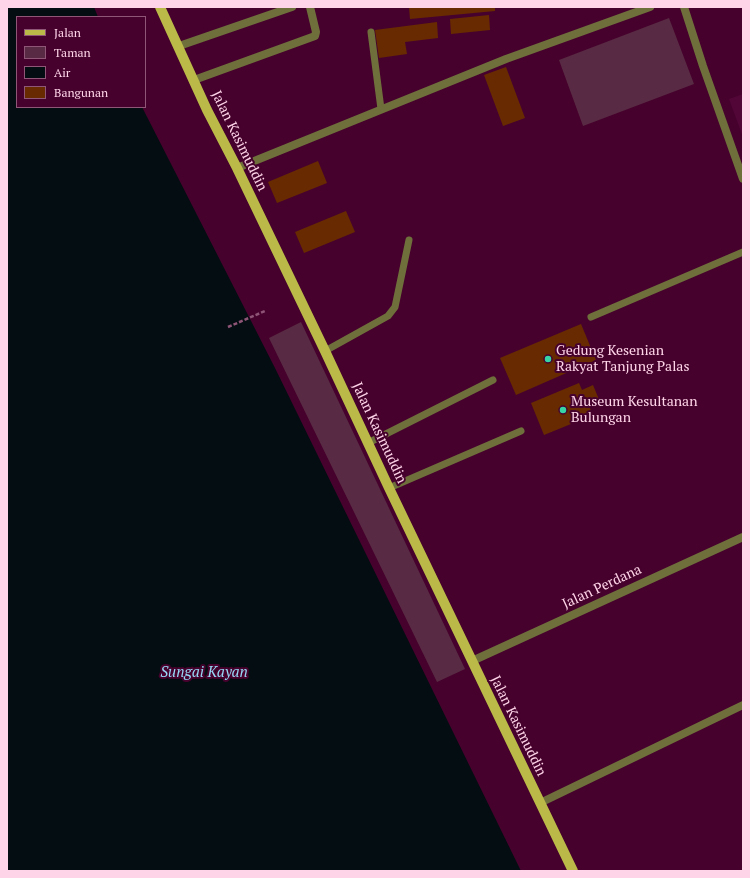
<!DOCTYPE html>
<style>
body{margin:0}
#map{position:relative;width:750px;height:878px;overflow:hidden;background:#46022d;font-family:"PT Serif",serif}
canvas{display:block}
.frame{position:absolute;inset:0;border:8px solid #fed4e8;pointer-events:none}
.legend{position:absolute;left:16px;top:16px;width:130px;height:92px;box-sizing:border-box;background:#46022d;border:1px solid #905678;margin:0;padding:5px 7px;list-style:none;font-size:12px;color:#fed4e8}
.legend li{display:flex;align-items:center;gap:8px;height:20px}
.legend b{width:20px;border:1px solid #905678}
</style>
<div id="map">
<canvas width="750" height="878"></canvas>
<div class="frame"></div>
<ul class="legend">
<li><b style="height:5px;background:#bbb947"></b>Jalan</li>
<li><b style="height:11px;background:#592a43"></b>Taman</li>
<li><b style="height:11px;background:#040d12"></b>Air</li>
<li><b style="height:11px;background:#682b01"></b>Bangunan</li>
</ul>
</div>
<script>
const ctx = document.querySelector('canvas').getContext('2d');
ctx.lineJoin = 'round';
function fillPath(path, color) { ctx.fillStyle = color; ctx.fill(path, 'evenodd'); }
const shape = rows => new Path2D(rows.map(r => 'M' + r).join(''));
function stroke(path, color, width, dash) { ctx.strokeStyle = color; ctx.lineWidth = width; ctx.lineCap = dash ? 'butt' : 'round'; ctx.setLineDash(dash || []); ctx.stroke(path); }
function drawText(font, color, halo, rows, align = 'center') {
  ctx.font = font + ' "PT Serif",serif'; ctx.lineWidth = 4; ctx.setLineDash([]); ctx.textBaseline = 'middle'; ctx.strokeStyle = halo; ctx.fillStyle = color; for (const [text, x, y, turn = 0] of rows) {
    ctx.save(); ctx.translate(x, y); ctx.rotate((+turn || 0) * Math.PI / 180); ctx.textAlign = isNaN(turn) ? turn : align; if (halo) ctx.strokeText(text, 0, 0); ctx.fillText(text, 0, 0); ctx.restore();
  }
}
const built = shape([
 [743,94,743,137,729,99]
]);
const green = shape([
 [669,18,694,84,583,126,559,60],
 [301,322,465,669,437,682,269,338]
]);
const water = shape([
 [7,7,94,7,98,17,17,17,17,107,142,107,275,368,521,871,7,871]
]);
const building = shape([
 [409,7,495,7,495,11,410,19],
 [489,15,490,30,451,34,450,19],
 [437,22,438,38,405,42,407,54,379,58,375,30],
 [506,67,525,118,503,126,484,75],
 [318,161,327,183,277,203,268,182],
 [346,211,355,232,304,253,295,232],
 [581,324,596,360,516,395,500,358],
 [579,383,582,390,593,385,600,402,589,406,593,415,544,435,531,403]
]);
const path = shape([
 [228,327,265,311]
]);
const service = shape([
 [371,32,381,109],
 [591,317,743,252],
 [325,351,388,316,395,307,409,240],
 [368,443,493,380],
 [389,488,521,431]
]);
const minor = shape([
 [684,7,703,66,743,179],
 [179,46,292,7],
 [194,80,315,36,316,32,310,7],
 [237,168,506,59,650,7],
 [472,661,743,537],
 [540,803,743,705]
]);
const primary = shape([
 [160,7,207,110,237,168,325,351,389,488,573,871]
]);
const markers = [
 [548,359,4,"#37d4a6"],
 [563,410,4,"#37d4a6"]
];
const streetNames = [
 ["Jalan Kasimuddin",239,141,64],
 ["Jalan Kasimuddin",379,433,65],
 ["Jalan Perdana",602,587,-25],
 ["Jalan Kasimuddin",518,726,64]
];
const poiNames = [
 ["Gedung Kesenian",556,351],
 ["Rakyat Tanjung Palas",556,367],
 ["Museum Kesultanan",571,402],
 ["Bulungan",571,418]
];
const waterNames = [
 ["Sungai Kayan",204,673]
];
fillPath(built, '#520638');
fillPath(green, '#592a43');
fillPath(water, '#040d12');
fillPath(building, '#682b01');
stroke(path, '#8f5577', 2.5, [4, 2]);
stroke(service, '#6f6f3c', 7);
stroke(minor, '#6f6f3c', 8);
stroke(primary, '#bbb947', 10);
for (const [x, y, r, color] of markers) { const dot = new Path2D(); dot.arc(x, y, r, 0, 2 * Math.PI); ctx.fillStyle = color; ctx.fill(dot); stroke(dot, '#46022d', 1.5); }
drawText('14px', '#fed4e8', '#46022d', streetNames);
drawText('14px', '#fed4e8', '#46022d', poiNames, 'left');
drawText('italic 15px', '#97d8f5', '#46022d', waterNames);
</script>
